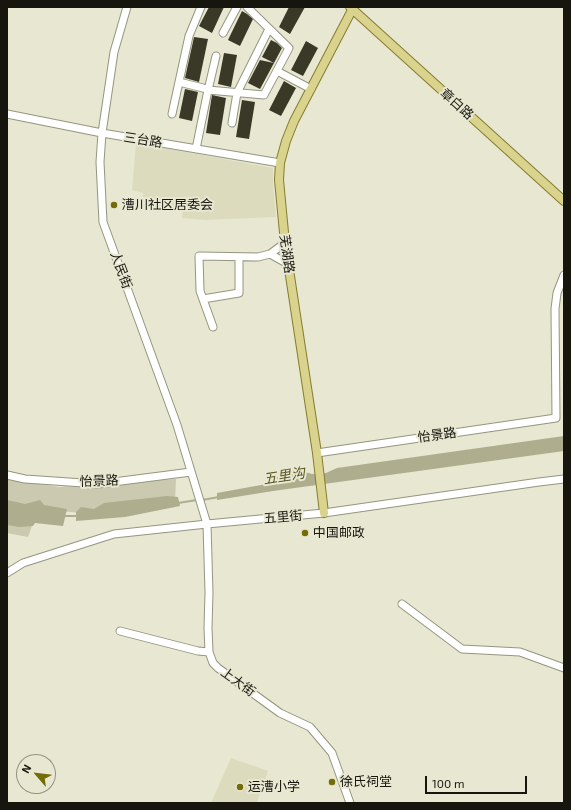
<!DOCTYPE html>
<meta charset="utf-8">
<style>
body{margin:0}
#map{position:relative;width:571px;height:810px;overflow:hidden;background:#e8e7d1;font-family:"Exo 2",sans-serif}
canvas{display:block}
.frame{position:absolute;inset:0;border:8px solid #16150e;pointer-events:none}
.north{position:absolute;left:16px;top:754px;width:40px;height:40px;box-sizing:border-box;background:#e8e7d1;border:1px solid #949383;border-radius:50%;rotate:298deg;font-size:11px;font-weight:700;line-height:16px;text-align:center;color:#16150e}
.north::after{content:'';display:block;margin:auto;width:14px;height:18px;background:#736c07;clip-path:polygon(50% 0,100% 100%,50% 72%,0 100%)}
.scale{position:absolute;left:425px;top:776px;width:102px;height:18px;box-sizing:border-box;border:2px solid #16150e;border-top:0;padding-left:5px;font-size:12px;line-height:14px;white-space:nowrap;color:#16150e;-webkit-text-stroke:3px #e8e7d1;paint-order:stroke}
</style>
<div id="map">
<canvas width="571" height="810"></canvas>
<div class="frame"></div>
<div class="north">N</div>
<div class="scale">100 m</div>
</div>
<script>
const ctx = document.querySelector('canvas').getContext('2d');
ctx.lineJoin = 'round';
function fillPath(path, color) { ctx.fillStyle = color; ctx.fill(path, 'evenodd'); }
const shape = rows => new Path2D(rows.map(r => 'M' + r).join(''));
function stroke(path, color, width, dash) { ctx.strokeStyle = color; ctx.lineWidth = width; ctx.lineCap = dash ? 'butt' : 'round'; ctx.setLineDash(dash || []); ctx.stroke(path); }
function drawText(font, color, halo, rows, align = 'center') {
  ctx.font = font + ' "Exo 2","Noto Sans SC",sans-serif'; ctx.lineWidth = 4; ctx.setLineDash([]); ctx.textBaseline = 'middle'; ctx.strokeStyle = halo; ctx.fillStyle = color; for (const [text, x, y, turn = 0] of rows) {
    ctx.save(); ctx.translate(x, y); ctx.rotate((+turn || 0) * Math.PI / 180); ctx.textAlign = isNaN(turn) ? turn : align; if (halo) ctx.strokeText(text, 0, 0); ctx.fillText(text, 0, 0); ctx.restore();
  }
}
const built = shape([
 [136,143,273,168,273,184,276,217,205,220,182,218,183,208,166,205,166,200,143,197,143,193,132,190],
 [231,758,268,771,257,802,259,803,211,803]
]);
const green = shape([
 [7,479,59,487,176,479,175,501,82,513,38,509,28,537,7,533]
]);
const water = shape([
 [564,436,564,451,273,491,217,500,217,493,272,483,272,478,305,472,312,474,326,473,337,468],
 [167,496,178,497,180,506,125,517,76,521,76,512,81,507,94,509,104,503],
 [7,500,25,504,40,500,44,505,67,509,63,526,35,523,33,526,19,527,7,525]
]);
const stream = shape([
 [202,500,219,497],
 [178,503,197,500],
 [63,516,78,516]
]);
const building = shape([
 [209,7,224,7,212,33,199,26],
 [289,7,305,7,290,34,279,27],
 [242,11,247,14,253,19,240,46,228,40],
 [194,37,208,39,199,82,185,78],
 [271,40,277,43,282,48,274,63,262,57],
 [306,41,318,48,303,76,291,70],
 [224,53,237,55,231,87,218,84],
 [260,60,274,63,260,89,248,83],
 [284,81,296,88,281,116,269,110],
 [185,89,198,92,192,121,179,118],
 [212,95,226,98,220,135,206,133],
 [242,100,255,102,249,139,236,137]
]);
const minor = shape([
 [127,7,114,52,102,133,100,162,103,222,177,425,207,524,209,593,208,628,209,652,213,663,218,668,280,713,310,727,332,753,350,803],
 [223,33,237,7],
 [277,71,311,89],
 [179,82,203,88,208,90,209,86,216,56],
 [7,114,102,133,280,163],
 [172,114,189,36,201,7],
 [232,123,237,93,269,29],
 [196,149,208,90,264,95,289,48,247,7],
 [285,243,270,254,288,264],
 [203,299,239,293,239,257],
 [213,327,200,291,199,256,258,257,270,254],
 [317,453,556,418,555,309,557,293,564,275],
 [7,475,25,479,98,484,191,472],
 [7,573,23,563,114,534,207,524,324,513,539,482,564,479],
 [402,604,462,649,520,652,564,668],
 [120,631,198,651,209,652]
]);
const major = shape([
 [350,7,564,201],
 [324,513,317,453,285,243,279,180,280,163,286,141,294,121,352,10]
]);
const markers = [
 [114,205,4,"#736c07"],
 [305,533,4,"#736c07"],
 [332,782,4,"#736c07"],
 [240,787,4,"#736c07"]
];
const streetNames = [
 ["章白路",457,104,42],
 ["三台路",143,140,9],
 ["芜湖路",287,254,82],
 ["人民街",121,270,70],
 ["怡景路",437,435,-8],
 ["怡景路",99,481,-2],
 ["五里街",283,517,-5],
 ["上大街",238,682,36]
];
const poiNames = [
 ["漕川社区居委会",122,205],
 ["中国邮政",313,533],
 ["徐氏祠堂",340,782],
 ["运漕小学",248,787]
];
const waterNames = [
 ["五里沟",284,476,-9]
];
fillPath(built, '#dddbbe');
fillPath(green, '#cbcab0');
fillPath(water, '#aead8e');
stroke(stream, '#aead8e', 2);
fillPath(building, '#3a3928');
stroke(minor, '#959581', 9);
stroke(major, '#847d2f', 10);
stroke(minor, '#fff', 7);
stroke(major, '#d9d38d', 8);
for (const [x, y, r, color] of markers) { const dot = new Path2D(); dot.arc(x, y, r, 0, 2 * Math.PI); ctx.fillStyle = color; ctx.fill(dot); stroke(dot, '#e8e7d1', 1.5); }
drawText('13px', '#16150e', '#e8e7d1', streetNames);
drawText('13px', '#16150e', '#e8e7d1', poiNames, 'left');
drawText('italic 14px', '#595520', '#e8e7d1', waterNames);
</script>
